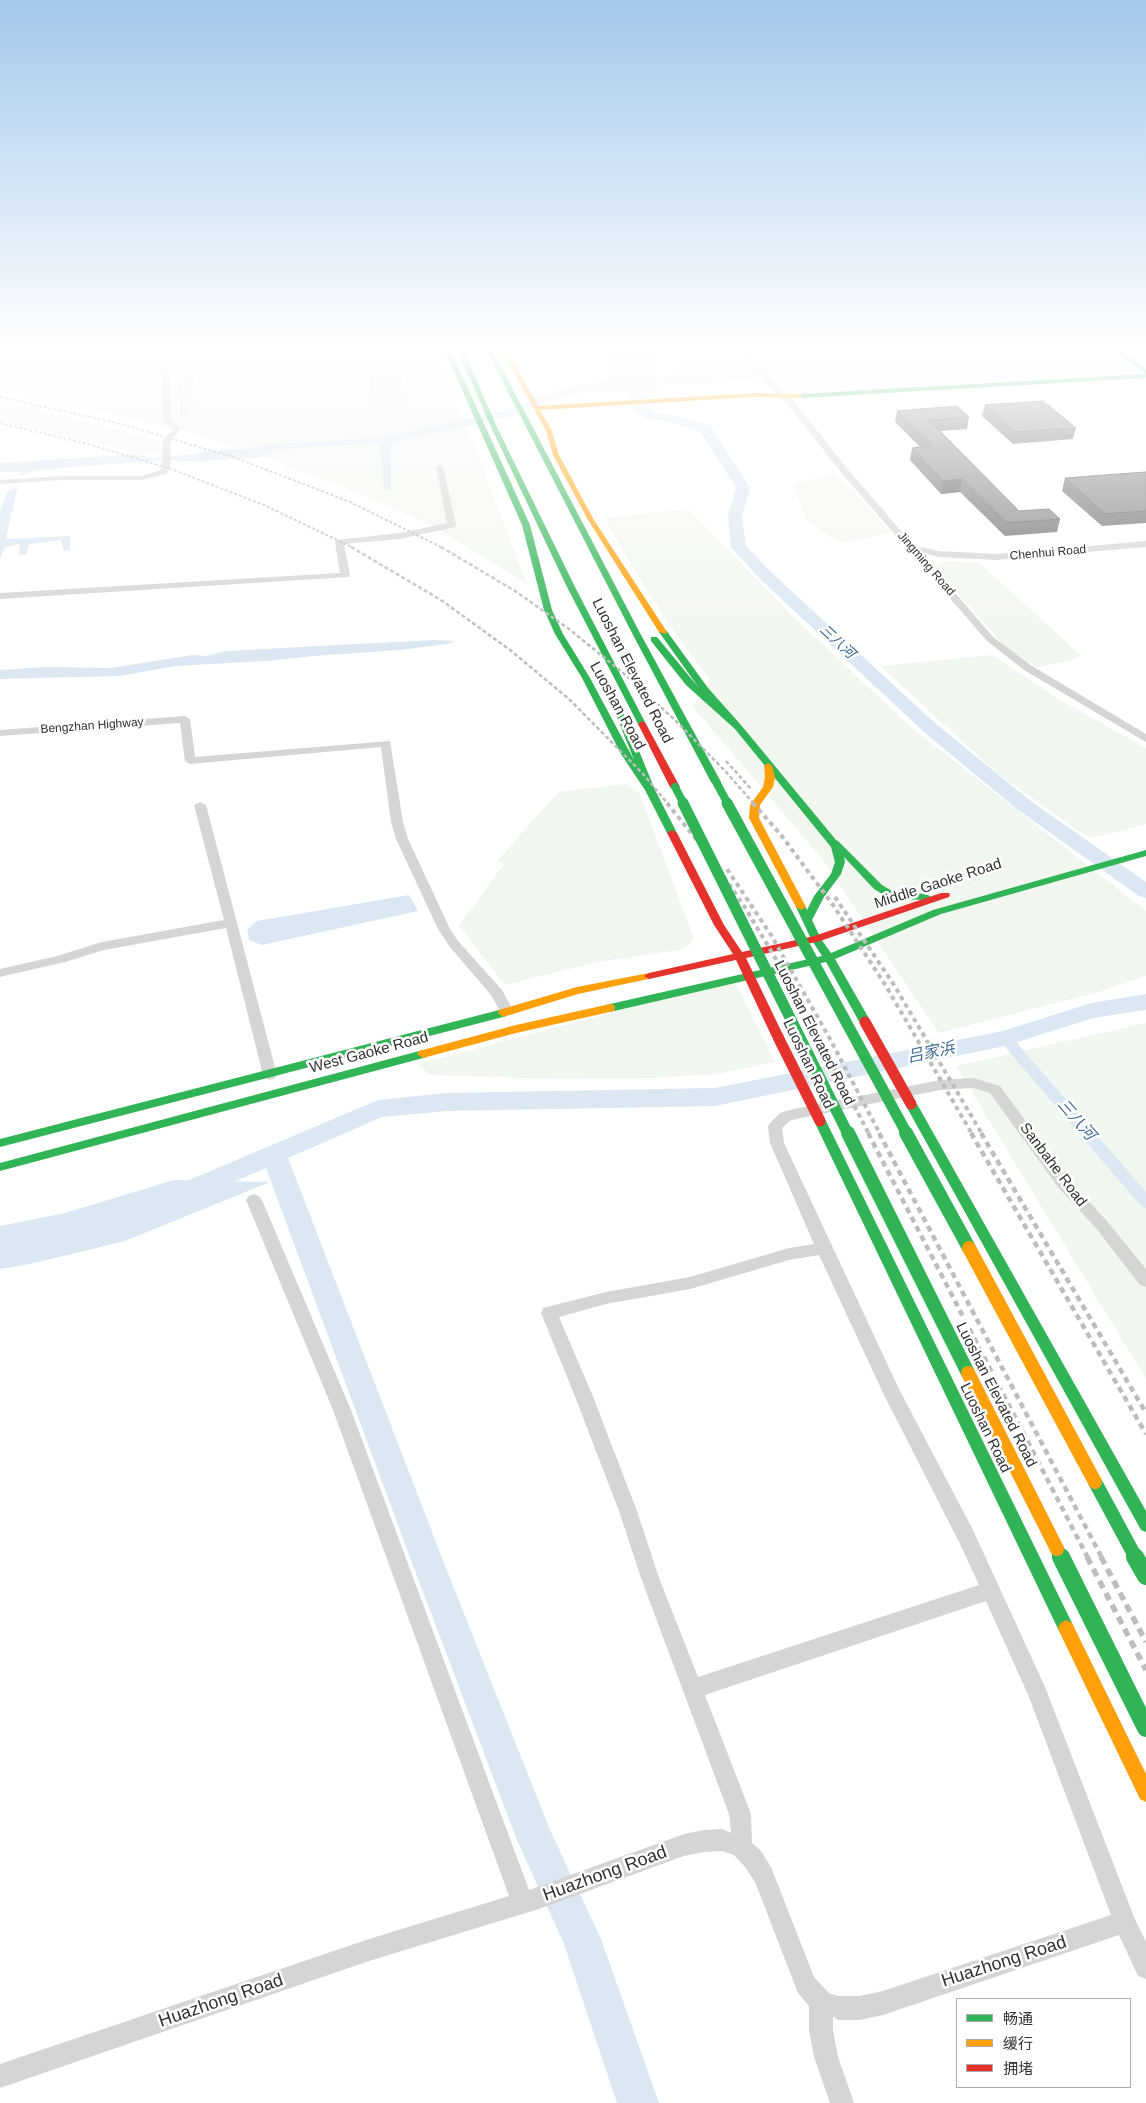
<!DOCTYPE html>
<meta charset="utf-8">
<style>
body{margin:0}
#map{position:relative;width:1146px;height:2103px;overflow:hidden;background:#fff;font-family:Arial,"Noto Sans SC",sans-serif}
canvas{display:block}
.legend{position:absolute;left:956px;top:1998px;width:175px;height:90px;box-sizing:border-box;background:#fff;border:1px solid #adadad;margin:0;padding:6px 9px;list-style:none;font-size:15px;color:#313131}
.legend li{display:flex;align-items:center;gap:10px;height:25px}
.legend b{width:25px;border:1px solid #adadad}
</style>
<div id="map">
<canvas width="1146" height="2103"></canvas>
<ul class="legend">
<li><b style="height:6px;background:#30b455"></b>畅通</li>
<li><b style="height:6px;background:#ff9f0a"></b>缓行</li>
<li><b style="height:6px;background:#e5322d"></b>拥堵</li>
</ul>
</div>
<script>
const ctx = document.querySelector('canvas').getContext('2d');
ctx.lineJoin = 'round';
function fillPath(path, color) { ctx.fillStyle = color; ctx.fill(path, 'evenodd'); }
const shape = rows => new Path2D(rows.map(r => 'M' + r).join(''));
function stroke(path, color, width, dash) { ctx.strokeStyle = color; ctx.lineWidth = width; ctx.lineCap = dash ? 'butt' : 'round'; ctx.setLineDash(dash || []); ctx.stroke(path); }
function drawText(font, color, halo, rows, align = 'center') {
  ctx.font = font + ' Arial,"Noto Sans SC",sans-serif'; ctx.lineWidth = 5; ctx.setLineDash([]); ctx.textBaseline = 'middle'; ctx.strokeStyle = halo; ctx.fillStyle = color; for (const [text, x, y, turn = 0] of rows) {
    ctx.save(); ctx.translate(x, y); ctx.rotate((+turn || 0) * Math.PI / 180); ctx.textAlign = isNaN(turn) ? turn : align; if (halo) ctx.strokeText(text, 0, 0); ctx.fillText(text, 0, 0); ctx.restore();
  }
}
const green = shape([
 [0,349,434,349,463,420,384,437,254,445,251,448,237,448,184,431,0,388],
 [668,349,805,349,821,368,1019,369,1024,377,812,390,796,389,781,385,768,370,746,371,743,374,721,376,679,378],
 [0,402,60,415,153,439,163,443,163,453,141,454,0,421],
 [467,427,527,584,431,525,363,495,261,456,277,450,379,443,384,490,391,489,391,443],
 [834,474,856,494,891,533,840,543,807,521,793,484],
 [687,509,805,628,912,728,1146,911,1146,976,1096,993,939,1033,823,860,693,707,710,680,675,633,639,578,604,518],
 [941,561,978,562,1081,655,1072,660,1036,667,1006,648,935,567],
 [993,655,1058,699,1146,748,1146,824,1093,838,1079,831,997,773,880,666],
 [626,784,640,794,694,939,688,946,678,950,598,962,505,985,459,926,504,864,496,862,558,792],
 [734,980,775,1062,718,1074,651,1078,560,1079,430,1075,418,1064],
 [1146,1023,1146,1379,956,1066]
]);
const water = shape([
 [606,349,654,349,657,390,582,392,538,405,514,416,391,443,391,489,384,490,379,443,277,450,257,458,179,462,174,460,126,463,35,470,20,476,20,472,0,472,0,463,138,454,150,458,196,454,201,451,251,448,254,445,384,437,505,410,541,396,574,386,604,382,614,374],
 [393,362,402,380,403,401,371,403,368,363],
 [195,377,190,396,193,401,186,419,180,420,180,398,177,394,179,378],
 [18,486,6,538,12,539,70,536,70,550,64,551,61,540,29,544,26,555,19,555,20,544,5,547,0,559,0,511,7,492],
 [434,640,455,641,448,644,400,650,314,656,266,661,175,666,120,676,0,679,0,670,46,667,111,668,192,655,206,656,226,651],
 [409,895,418,911,262,945,249,940,247,930,257,921],
 [174,1180,270,1182,125,1241,30,1264,0,1269,0,1226,65,1213]
]);
const canal = shape([
 [1005,1033,1010,1035,1146,1192,1146,1208,1141,1206,1000,1041,998,1038,1000,1035,1005,1033]
]);
const river = shape([
 [624,349,636,349,643,376,659,377,746,372,783,366,1044,367,1137,364,1139,367,1133,371,1044,375,783,374,746,380,697,384,642,383,639,390,648,408,654,412,682,417,711,426,750,488,742,517,746,546,773,574,936,724,1032,802,1146,882,1146,898,1139,896,1018,810,924,732,761,580,731,547,728,517,736,488,701,432,675,423,645,418,638,413,627,390,632,379,624,349],
 [1146,994,1146,1010,1093,1018,1005,1046,715,1106,447,1111,382,1117,288,1158,444,1563,550,1830,601,1939,659,2103,617,2103,564,1944,517,1840,412,1563,266,1168,182,1204,173,1201,169,1194,173,1187,378,1100,447,1093,715,1088,1003,1031,1091,1003,1146,994]
]);
const street = shape([
 [737,349,744,349,767,375,795,402,845,466,914,546,939,551,997,554,1146,541,1146,547,997,560,939,557,920,552,993,637,1032,666,1146,734,1146,742,1024,670,987,641,839,470,789,406,761,379,737,349],
 [166,368,170,370,171,420,181,429,171,440,170,467,166,474,142,480,62,480,0,484,0,480,62,476,142,476,160,470,162,467,163,440,173,429,163,421,162,370,166,368],
 [436,465,443,467,456,525,455,527,400,539,344,544,350,575,348,577,0,599,0,593,340,573,335,542,336,540,400,533,447,523,436,465],
 [185,716,190,719,195,757,390,741,403,822,408,839,450,929,458,941,502,990,514,1012,512,1015,502,1015,491,995,450,947,438,929,396,839,391,822,381,747,190,764,185,761,180,723,0,736,0,730,185,716],
 [200,802,206,805,277,1075,275,1078,270,1080,265,1078,263,1075,226,928,104,950,65,962,0,977,0,969,57,956,102,942,224,920,194,805,200,802],
 [973,1078,1000,1086,1068,1179,1106,1220,1146,1269,1146,1287,1140,1285,1096,1228,1058,1187,990,1093,973,1088,940,1090,796,1119,790,1121,782,1128,784,1143,899,1389,973,1530,1045,1687,1134,1917,1146,1942,1146,1979,1138,1976,1119,1935,883,2015,859,2020,838,2020,833,2017,833,2030,838,2057,854,2103,830,2103,814,2057,809,2030,809,2006,798,1993,755,1882,745,1867,734,1855,722,1851,704,1852,684,1856,539,1909,369,1961,0,2088,0,2064,369,1939,509,1896,333,1410,246,1200,249,1196,254,1194,259,1196,262,1200,351,1410,529,1890,684,1834,704,1830,722,1829,731,1833,731,1831,729,1814,641,1578,619,1511,574,1394,541,1313,543,1308,606,1292,690,1277,789,1248,814,1244,770,1143,768,1127,770,1123,780,1113,794,1109,940,1080,973,1078],
 [819,1255,883,1393,959,1542,979,1585,698,1677,659,1578,637,1511,592,1394,559,1317,606,1304,690,1289,789,1260,819,1255],
 [986,1601,1029,1697,1111,1915,883,1991,859,1996,838,1996,829,1993,814,1977,771,1867,761,1851,752,1843,751,1814,705,1695,986,1601]
]);
const fast = shape([
 [444,349,450,349,530,525,552,610,563,634,590,678,634,760,611,702,615,699,619,702,655,790,677,833,675,835,672,836,667,833,645,790,621,754,582,678,555,634,544,610,522,525,444,349],
 [457,349,463,349,496,425,574,585,646,724,645,726,639,726,638,724,566,585,490,425,457,349],
 [486,349,492,349,640,633,721,782,719,784,713,784,711,782,632,633,486,349],
 [1112,349,1119,349,1146,369,1146,374,1112,349],
 [1146,374,1146,378,800,398,797,396,800,394,1146,374],
 [660,630,666,630,708,688,741,725,836,840,838,841,882,885,892,891,926,894,931,897,926,900,900,899,884,895,874,889,844,857,845,862,841,874,824,897,812,920,821,939,831,953,933,910,1146,850,1146,856,941,914,835,959,871,1022,869,1025,861,1025,826,962,610,1012,606,1011,605,1008,606,1005,610,1004,822,956,811,939,796,907,801,904,805,905,807,910,814,896,831,874,835,862,831,847,735,729,686,685,651,641,651,637,657,637,699,688,659,632,660,630],
 [503,1009,507,1010,508,1013,507,1016,0,1147,0,1139,503,1009],
 [423,1050,429,1054,427,1057,0,1171,0,1163,423,1050],
 [911,1100,917,1104,1146,1511,1146,1532,1141,1530,905,1104,911,1100],
 [820,1117,824,1118,826,1121,1072,1623,1074,1628,1072,1633,1066,1636,1060,1633,814,1121,816,1118,820,1117]
]);
const slow = shape([
 [501,349,507,349,538,406,753,393,800,394,803,396,800,398,753,397,540,410,552,431,559,455,594,520,667,632,666,634,659,632,588,520,553,455,546,431,501,349],
 [768,763,772,766,775,777,773,787,760,805,759,818,806,907,801,910,796,907,749,818,750,805,763,787,765,777,764,766,768,763],
 [649,973,654,976,653,978,578,994,503,1017,498,1013,499,1010,577,987,649,973],
 [610,1004,614,1005,615,1008,614,1011,516,1033,423,1058,417,1054,419,1051,516,1025,610,1004],
 [1066,1620,1072,1623,1146,1774,1146,1802,1140,1799,1060,1633,1058,1628,1060,1623,1066,1620]
]);
const jam = shape([
 [642,721,646,724,680,787,678,789,672,789,670,787,638,724,642,721],
 [672,830,677,833,724,925,742,952,814,936,941,893,949,893,950,895,949,897,820,941,746,958,784,1037,778,1041,772,1037,736,960,649,979,644,976,649,973,733,954,714,925,667,833,672,830]
]);
const railFar4 = shape([
 [0,397,121,424,236,458,350,502,443,548],
 [0,423,88,444,171,469,264,505,354,548]
]);
const railFar3 = shape([
 [351,547,441,600,510,650,569,699,644,775,668,804],
 [441,547,515,591,569,629,622,672,675,720,727,773,754,804],
 [726,761,751,789]
]);
const railFar2 = shape([
 [667,803,708,854,744,906,782,969,869,1134],
 [753,803,781,835,833,905,886,986,972,1134],
 [727,869,771,935,830,1039,880,1134],
 [835,897,894,985,982,1134]
]);
const railFar1 = shape([
 [868,1133,1088,1558],
 [879,1133,1102,1558],
 [971,1133,1146,1434],
 [981,1133,1146,1413]
]);
const rail = shape([
 [1087,1557,1146,1670],
 [1101,1557,1146,1642]
]);
const fastBridgeFar3 = shape([
 [716,782,728,804],
 [675,787,684,804]
]);
const fastBridgeFar2 = shape([
 [683,803,848,1134],
 [727,803,907,1134]
]);
const fastBridgeFar1 = shape([
 [848,1133,968,1373],
 [906,1133,969,1248],
 [1095,1482,1136,1558],
 [1057,1549,1061,1558]
]);
const fastBridge = shape([
 [1061,1557,1146,1728],
 [1135,1557,1146,1576]
]);
const slowBridge = shape([
 [969,1248,1095,1482],
 [968,1373,1057,1549]
]);
const jamBridge = shape([
 [865,1022,911,1104],
 [778,1037,820,1121]
]);
const wall = shape([
 [985,405,1076,428,1073,439,1013,444,982,416],
 [897,411,969,417,967,429,940,431,1019,511,1060,519,1057,532,1005,536,960,492,941,494,910,460,912,448,920,447,895,422],
 [1146,472,1146,523,1102,526,1062,491,1065,478]
]);
const shadedWall = shape([
 [962,479,960,492,941,494,943,481]
]);
const building = shape([
 [1043,401,1076,428,1015,432,985,405,1043,401],
 [957,406,969,417,929,420,1019,511,1049,509,1060,519,1007,523,962,479,943,481,912,448,933,446,897,411,957,406],
 [1146,472,1146,511,1105,514,1065,478,1146,472]
]);
const farStreetnames = [
 ["Chenhui Road",1048,553,-5],
 ["Jingming Road",926,564,49],
 ["Bengzhan Highway",92,726,-4]
];
const farWaternames = [
 ["三八河",837,642,43]
];
const streetNames = [
 ["Luoshan Elevated Road",632,671,63],
 ["Luoshan Road",617,706,61],
 ["Middle Gaoke Road",938,884,-18],
 ["Luoshan Elevated Road",814,1033,63],
 ["West Gaoke Road",369,1053,-15],
 ["Luoshan Road",808,1064,64],
 ["Sanbahe Road",1053,1165,53],
 ["Luoshan Elevated Road",996,1395,63],
 ["Luoshan Road",985,1428,64]
];
const waterNames = [
 ["吕家浜",931,1053,-12],
 ["三八河",1076,1120,49]
];
const nearStreetnames = [
 ["Huazhong Road",605,1874,-20],
 ["Huazhong Road",1004,1962,-18],
 ["Huazhong Road",221,2001,-19]
];
fillPath(green, '#f1f6ee');
fillPath(water, '#dbe7f2');
fillPath(canal, '#dbe7f2');
fillPath(river, '#dbe7f2');
fillPath(street, '#d5d5d5');
fillPath(fast, '#30b455');
fillPath(slow, '#ff9f0a');
fillPath(jam, '#e5322d');
stroke(railFar4, '#bdbdbd', 2, [3, 2]);
stroke(railFar3, '#bdbdbd', 2.5, [4, 2.5]);
stroke(railFar2, '#bdbdbd', 4, [4.5, 4]);
stroke(railFar1, '#bdbdbd', 4.5, [6, 4.5]);
stroke(rail, '#bdbdbd', 5.5, [8, 5.5]);
stroke(fastBridgeFar3, '#30b455', 8);
stroke(fastBridgeFar2, '#30b455', 11);
stroke(fastBridgeFar1, '#30b455', 14);
stroke(fastBridge, '#30b455', 18);
stroke(slowBridge, '#ff9f0a', 14);
stroke(jamBridge, '#e5322d', 11);
fillPath(wall, '#6e6e6e');
fillPath(shadedWall, '#5a5a5a');
fillPath(building, '#808080');
stroke(building, '#5a5a5a', 1);
const sky = ctx.createLinearGradient(0, 0, 0, 644);
sky.addColorStop(0, '#a3c8ec');
sky.addColorStop(0.54, '#fff');
sky.addColorStop(1, '#ffffff00');
ctx.fillStyle = sky;
ctx.fillRect(0, 0, 1146, 644);
drawText('12px', '#313131', '#fff', farStreetnames);
drawText('italic 14px', '#3d6a95', '#fff', farWaternames);
drawText('15px', '#313131', '#fff', streetNames);
drawText('italic 16px', '#3d6a95', '#fff', waterNames);
drawText('18px', '#313131', '#fff', nearStreetnames);
</script>
